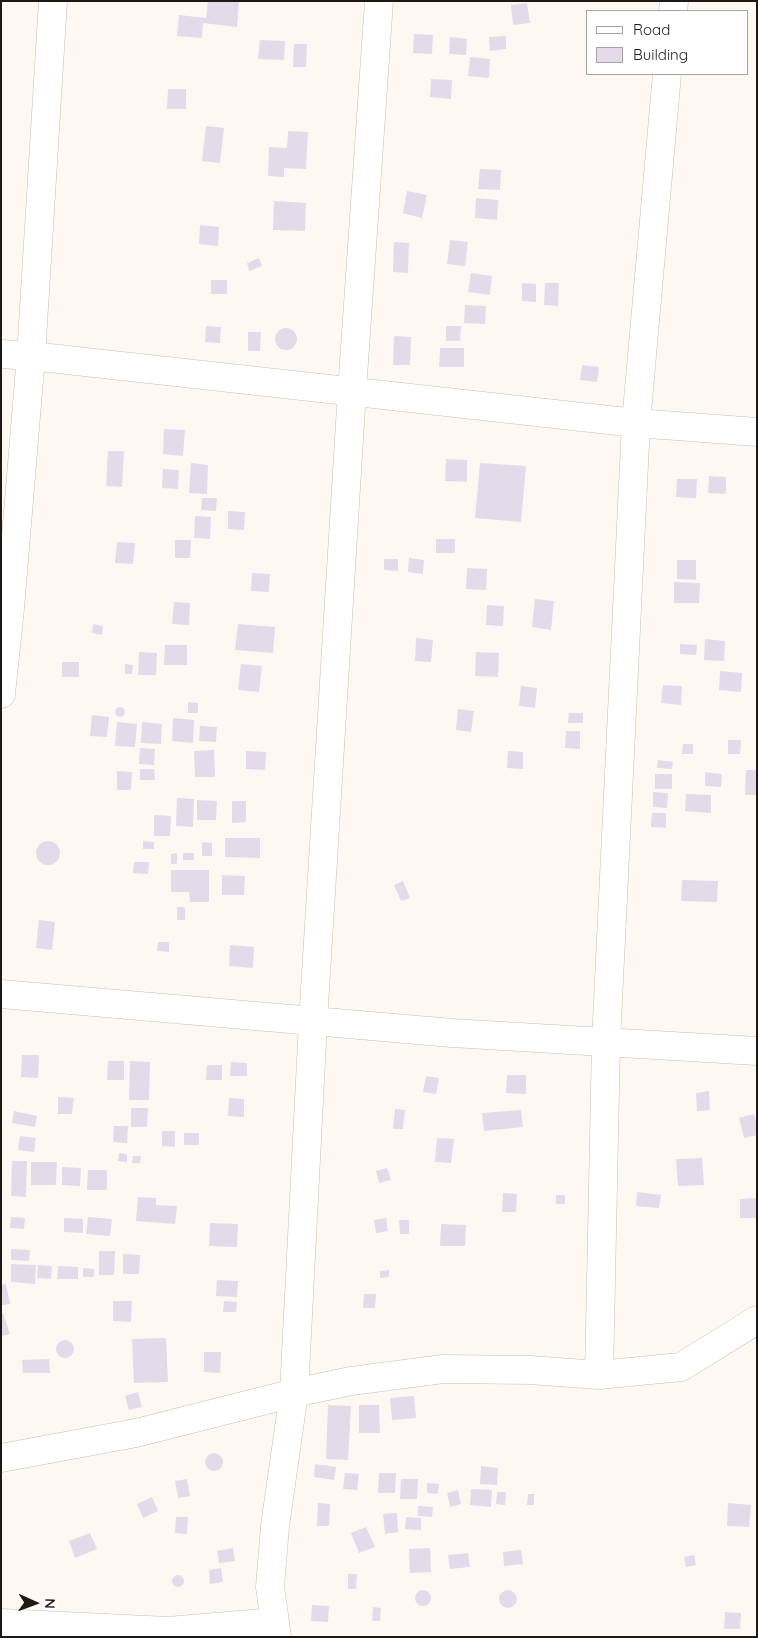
<!DOCTYPE html>
<style>
body{margin:0}
#map{position:relative;width:758px;height:1638px;overflow:hidden;background:#fef8f3;font-family:Quicksand,sans-serif}
canvas{display:block}
.frame{position:absolute;inset:0;border:2px solid #1e1914;pointer-events:none}
.legend{position:absolute;left:586px;top:10px;width:162px;height:65px;box-sizing:border-box;background:#fff;border:1px solid #a5a3a1;margin:0;padding:6px 9px;list-style:none;font-size:15px;color:#1e1914}
.legend li{display:flex;align-items:center;gap:10px;height:25px}
.legend b{width:25px;border:1px solid #a5a3a1}
.north{position:absolute;left:10px;top:1578px;width:50px;height:50px;-webkit-text-stroke:4px #fff;paint-order:stroke;rotate:92deg;font-size:14px;font-weight:700;line-height:20px;text-align:center;color:#1e1914}
.north::after{content:'';display:block;margin:auto;width:18px;height:22px;background:#1e1914;clip-path:polygon(50% 0,100% 100%,50% 72%,0 100%)}
</style>
<div id="map">
<canvas width="758" height="1638"></canvas>
<div class="frame"></div>
<ul class="legend">
<li><b style="height:6px;background:#fff"></b>Road</li>
<li><b style="height:14px;background:#e5dae9"></b>Building</li>
</ul>
<div class="north">N</div>
</div>
<script>
const ctx = document.querySelector('canvas').getContext('2d');
ctx.lineJoin = 'round';
function fillPath(path, color) { ctx.fillStyle = color; ctx.fill(path, 'evenodd'); }
const shape = rows => new Path2D(rows.map(r => 'M' + r).join(''));
function stroke(path, color, width, dash) { ctx.strokeStyle = color; ctx.lineWidth = width; ctx.lineCap = dash ? 'butt' : 'round'; ctx.setLineDash(dash || []); ctx.stroke(path); }
const building = shape([
 [208,1,239,1,237,27,203,23,202,38,177,36,179,15,206,18],
 [527,3,530,23,513,25,511,5],
 [414,34,433,35,432,54,413,53],
 [506,36,506,49,490,51,489,37],
 [450,37,467,39,466,55,449,54],
 [260,40,285,41,284,60,258,59],
 [294,44,307,44,306,67,293,67],
 [470,57,490,59,489,78,468,76],
 [431,79,452,80,451,99,430,97],
 [168,89,186,89,186,109,167,109],
 [206,126,224,128,220,163,202,161],
 [288,131,308,132,306,169,284,168,284,177,268,176,269,147,287,148],
 [480,169,501,170,500,190,478,189],
 [407,191,427,195,422,218,403,213],
 [476,198,498,200,497,220,475,218],
 [274,201,306,203,305,231,273,230],
 [200,225,219,227,218,246,199,244],
 [450,240,468,242,465,266,447,264],
 [394,242,409,243,408,273,393,272],
 [259,258,262,266,249,271,247,263],
 [471,273,492,276,490,295,468,292],
 [211,280,227,280,227,294,211,294],
 [522,283,536,284,536,302,522,301],
 [545,283,559,283,558,306,544,305],
 [465,305,486,306,485,324,464,323],
 [206,326,221,327,220,343,205,342],
 [446,326,461,326,460,341,446,341],
 '275 339a11 11 0 1 1 22 0a11 11 0 1 1-22 0Z',
 [248,332,261,332,260,351,248,351],
 [394,336,411,337,410,365,393,365],
 [440,348,464,348,464,367,439,367],
 [582,365,599,367,597,382,580,380],
 [164,429,185,430,183,456,163,454],
 [108,451,124,451,122,487,106,486],
 [446,459,467,460,467,482,445,481],
 [191,463,208,465,207,494,189,493],
 [480,463,526,466,521,522,475,518],
 [163,469,179,470,178,489,162,488],
 [709,476,726,477,726,494,708,493],
 [677,479,697,479,696,498,676,497],
 [202,498,217,498,216,511,201,510],
 [228,511,245,512,244,530,228,529],
 [195,516,211,517,210,539,194,538],
 [436,539,455,539,455,553,436,553],
 [175,540,191,540,190,558,175,558],
 [117,542,135,543,133,564,115,563],
 [409,558,424,560,423,574,408,572],
 [384,559,398,559,398,571,384,570],
 [677,560,696,560,696,580,677,579],
 [467,568,487,569,486,590,466,589],
 [252,573,270,574,269,592,251,591],
 [674,582,700,583,699,603,674,603],
 [535,599,554,601,551,630,532,627],
 [174,602,190,603,189,625,172,624],
 [487,605,504,606,503,626,486,625],
 [93,624,103,626,102,635,92,633],
 [238,624,275,627,273,653,235,650],
 [416,638,433,640,431,662,415,661],
 [705,639,725,641,724,661,704,660],
 [680,644,697,645,696,655,680,654],
 [165,645,187,645,187,665,164,665],
 [139,652,157,653,156,675,138,675],
 [476,652,499,653,498,677,475,676],
 [62,662,79,662,79,677,62,677],
 [125,664,133,665,132,674,125,674],
 [241,664,262,666,259,692,238,690],
 [720,671,742,673,741,692,719,690],
 [663,685,682,686,681,705,661,703],
 [521,686,537,688,535,708,519,706],
 [188,702,198,703,198,713,188,713],
 '115 712a5 5 0 1 1 10 0a5 5 0 1 1-10 0Z',
 [458,709,474,711,471,732,456,730],
 [569,713,583,713,583,723,568,723],
 [92,715,109,717,107,737,90,736],
 [173,718,194,720,193,743,172,741],
 [117,722,137,724,135,747,115,746],
 [142,722,162,724,161,744,141,743],
 [200,726,217,727,216,742,199,741],
 [566,731,580,731,580,749,565,748],
 [728,740,741,740,740,754,728,754],
 [683,744,693,744,693,754,682,754],
 [140,748,155,749,154,765,139,764],
 [214,750,215,777,195,777,194,751],
 [246,751,266,752,265,770,246,769],
 [508,751,523,752,523,769,507,768],
 [658,760,673,762,672,769,657,768],
 [140,769,154,769,155,780,140,780],
 [746,770,757,770,757,795,745,795],
 [117,771,132,772,131,790,117,790],
 [705,772,722,774,721,787,705,786],
 [655,774,672,774,672,789,655,789],
 [653,792,668,793,667,808,653,807],
 [686,794,711,795,711,813,685,811],
 [177,798,194,799,193,827,176,826],
 [197,800,217,801,216,820,197,820],
 [232,801,246,801,246,822,232,823],
 [652,813,666,813,666,828,651,827],
 [154,815,171,816,170,836,154,836],
 [225,838,260,838,260,858,225,857],
 '36 853a12 12 0 1 1 24 0a12 12 0 1 1-24 0Z',
 [143,841,154,842,154,849,143,849],
 [202,842,212,843,212,856,202,856],
 [177,853,177,864,171,864,171,854],
 [183,853,194,853,194,860,183,860],
 [134,862,149,862,148,874,133,873],
 [171,870,209,870,209,902,190,902,189,892,171,892],
 [222,875,245,876,244,895,222,895],
 [682,880,718,881,717,902,681,901],
 [403,881,410,898,401,901,394,885],
 [177,907,185,907,185,920,177,920],
 [39,920,55,922,52,950,36,948],
 [158,942,169,942,169,952,157,951],
 [230,945,254,947,253,968,229,966],
 [22,1055,39,1055,38,1078,21,1077],
 [108,1061,124,1061,124,1080,107,1080],
 [130,1061,150,1062,149,1100,129,1100],
 [231,1062,247,1063,247,1076,230,1076],
 [207,1065,222,1065,222,1080,206,1080],
 [507,1075,526,1075,526,1094,506,1093],
 [426,1076,439,1078,436,1094,423,1092],
 [709,1091,710,1110,697,1111,696,1093],
 [58,1097,74,1098,72,1114,58,1114],
 [229,1098,244,1099,244,1117,228,1116],
 [131,1108,148,1108,147,1127,131,1127],
 [395,1109,405,1110,403,1129,393,1129],
 [521,1110,523,1127,484,1131,482,1113],
 [14,1111,37,1116,35,1127,12,1123],
 [754,1114,757,1124,757,1135,744,1138,739,1118],
 [114,1126,128,1126,127,1143,113,1142],
 [162,1131,175,1131,175,1147,162,1146],
 [184,1133,199,1133,199,1145,184,1145],
 [20,1136,36,1138,34,1152,18,1150],
 [437,1138,454,1139,451,1163,435,1162],
 [119,1153,127,1154,127,1162,118,1161],
 [133,1156,141,1156,140,1163,132,1163],
 [702,1158,704,1185,678,1186,676,1159],
 [12,1161,27,1161,26,1197,11,1196],
 [31,1162,57,1162,56,1185,31,1185],
 [62,1167,81,1168,80,1186,62,1185],
 [387,1168,391,1180,379,1183,376,1171],
 [88,1170,107,1170,107,1190,87,1190],
 [637,1192,661,1195,659,1208,636,1206],
 [503,1193,517,1194,516,1212,502,1212],
 [556,1195,565,1195,565,1204,556,1204],
 [138,1197,156,1198,156,1205,177,1206,175,1224,136,1221],
 [757,1198,757,1218,740,1218,740,1199],
 [11,1217,25,1218,24,1229,10,1228],
 [88,1217,112,1219,110,1236,86,1234],
 [64,1218,83,1219,83,1233,64,1232],
 [386,1218,388,1231,376,1233,374,1220],
 [399,1220,409,1220,409,1234,400,1234],
 [210,1223,238,1224,237,1247,209,1246],
 [441,1224,466,1225,465,1246,440,1246],
 [11,1249,30,1250,29,1261,11,1260],
 [99,1251,115,1251,114,1275,99,1275],
 [123,1254,140,1255,139,1274,123,1274],
 [11,1264,36,1265,35,1284,11,1282],
 [38,1265,52,1266,51,1279,37,1278],
 [58,1266,78,1267,78,1279,57,1279],
 [83,1268,94,1269,94,1277,83,1277],
 [389,1270,389,1277,380,1278,380,1271],
 [217,1280,238,1281,237,1297,216,1296],
 [6,1284,10,1304,1,1305,1,1285],
 [364,1294,376,1294,375,1308,363,1308],
 [113,1301,132,1301,131,1322,113,1321],
 [224,1301,237,1302,236,1312,223,1312],
 [3,1313,10,1334,1,1336,1,1314],
 [166,1338,168,1382,134,1383,132,1339],
 '56 1349a9 9 0 1 1 18 0a9 9 0 1 1-18 0Z',
 [204,1352,221,1352,220,1373,204,1372],
 [49,1359,50,1373,23,1373,22,1360],
 [138,1392,142,1407,129,1410,125,1396],
 [414,1396,416,1418,392,1420,390,1398],
 [328,1405,351,1406,348,1460,326,1459],
 [359,1405,379,1405,380,1433,359,1433],
 '205 1462a9 9 0 1 1 18 0a9 9 0 1 1-18 0Z',
 [315,1464,336,1467,334,1480,314,1477],
 [481,1466,498,1468,497,1485,480,1484],
 [345,1473,359,1474,357,1490,343,1489],
 [379,1473,396,1473,395,1493,378,1493],
 [187,1479,190,1496,178,1498,175,1481],
 [401,1479,418,1479,417,1499,400,1499],
 [427,1483,439,1484,438,1494,427,1493],
 [471,1489,492,1490,491,1507,470,1505],
 [458,1490,461,1504,450,1507,447,1493],
 [497,1492,506,1492,505,1505,496,1504],
 [528,1494,534,1494,534,1505,527,1505],
 [152,1497,158,1511,143,1518,137,1504],
 [318,1503,330,1504,329,1526,317,1526],
 [728,1503,751,1505,749,1527,727,1526],
 [418,1506,433,1507,432,1517,418,1516],
 [397,1513,398,1532,385,1534,383,1514],
 [176,1517,188,1517,187,1534,175,1533],
 [406,1517,421,1518,421,1530,405,1529],
 [366,1527,375,1547,359,1553,351,1533],
 [90,1533,97,1549,75,1558,69,1541],
 [233,1548,235,1561,219,1563,217,1551],
 [430,1548,431,1572,410,1573,409,1549],
 [521,1550,523,1564,504,1566,503,1552],
 [468,1553,470,1567,450,1569,448,1555],
 [694,1555,696,1565,686,1567,684,1557],
 [221,1568,223,1582,210,1584,209,1570],
 [348,1574,357,1574,356,1589,348,1589],
 '172 1581a6 6 0 1 1 12 0a6 6 0 1 1-12 0Z',
 '415 1598a8 8 0 1 1 16 0a8 8 0 1 1-16 0Z',
 '499 1599a9 9 0 1 1 18 0a9 9 0 1 1-18 0Z',
 [312,1605,329,1606,328,1622,311,1621],
 [373,1607,381,1608,380,1621,372,1621],
 [725,1612,741,1613,740,1629,724,1629]
]);
const minor = shape([
 [673,11,674,1],
 [1,354,31,356,636,423,757,432],
 [1,694,10,608,31,356,53,1],
 [599,1375,606,1042,636,423,667,74],
 [1,1458,136,1433,294,1393,351,1381,443,1369,530,1370,599,1375,681,1367,757,1320],
 [1,1623,168,1631,275,1622],
 [277,1637,270,1587,275,1526,294,1393,313,1022,352,391,379,1]
]);
const tertiary = shape([
 [1,994,452,1033,757,1051]
]);
fillPath(building, '#e5dae9');
stroke(minor, '#cbbdb0', 29);
stroke(tertiary, '#cbbdb0', 29);
stroke(minor, '#fff', 28);
stroke(tertiary, '#fff', 28);
</script>
